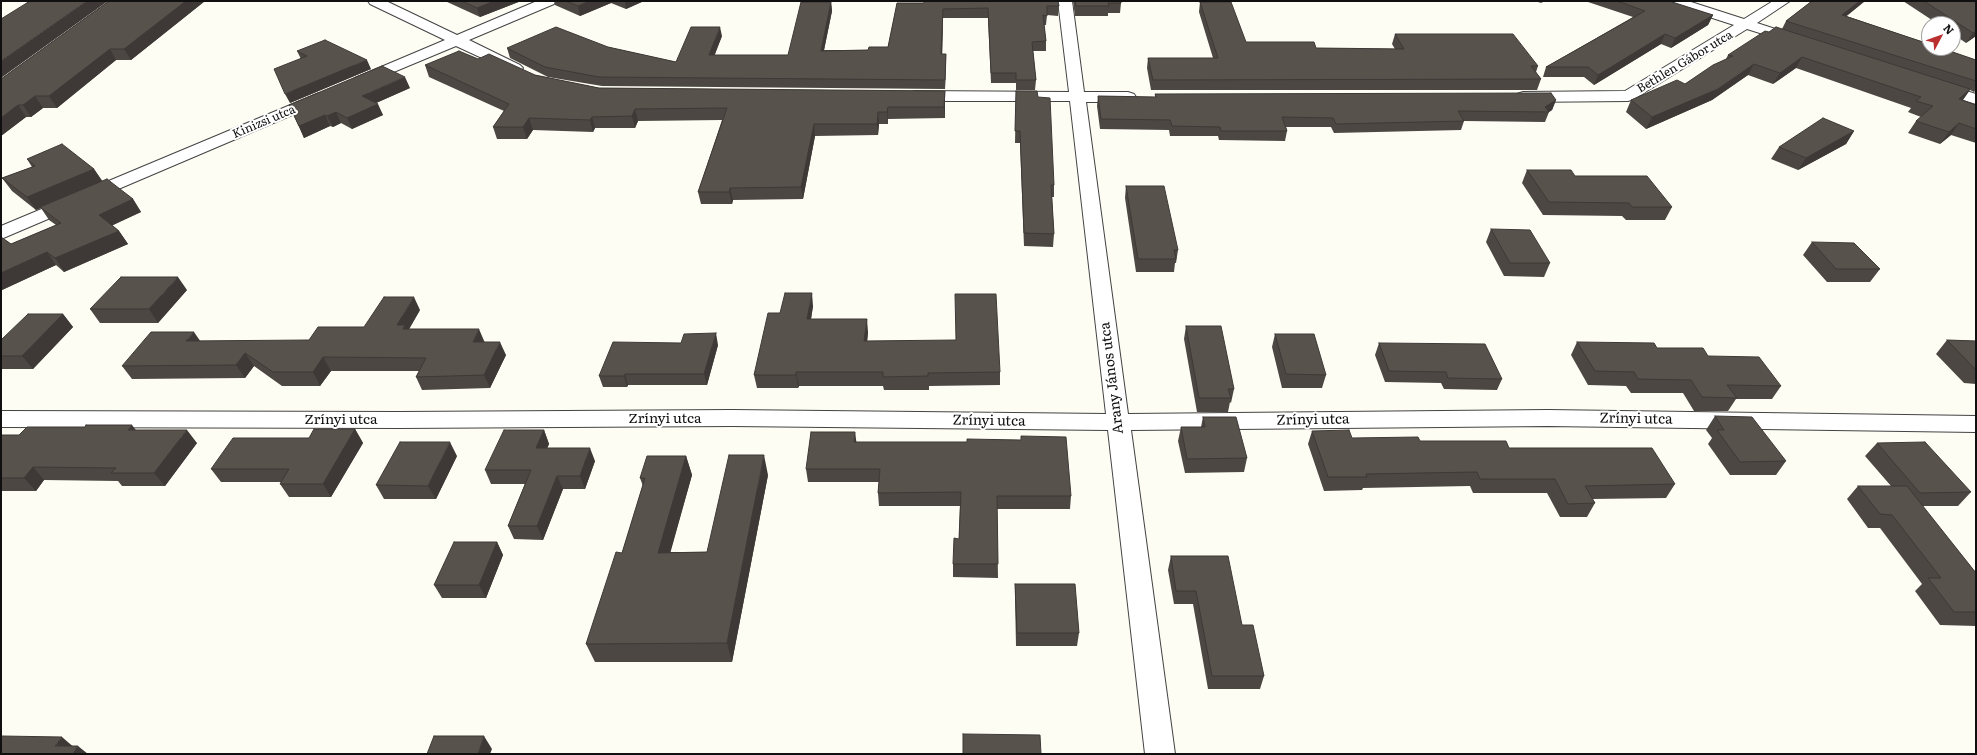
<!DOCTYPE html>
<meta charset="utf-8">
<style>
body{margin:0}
#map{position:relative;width:1977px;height:755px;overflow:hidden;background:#fefdf4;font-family:Literata,serif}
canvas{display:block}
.frame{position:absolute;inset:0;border:2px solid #101010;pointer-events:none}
.north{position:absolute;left:1921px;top:16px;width:40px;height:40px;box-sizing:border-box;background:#fff;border:1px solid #9f9f9f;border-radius:50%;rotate:49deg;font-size:11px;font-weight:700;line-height:16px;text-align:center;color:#101010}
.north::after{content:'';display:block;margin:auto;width:14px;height:18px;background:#ba2f30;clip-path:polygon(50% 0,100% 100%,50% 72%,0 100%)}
</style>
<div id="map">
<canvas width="1977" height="755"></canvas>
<div class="frame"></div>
<div class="north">N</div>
</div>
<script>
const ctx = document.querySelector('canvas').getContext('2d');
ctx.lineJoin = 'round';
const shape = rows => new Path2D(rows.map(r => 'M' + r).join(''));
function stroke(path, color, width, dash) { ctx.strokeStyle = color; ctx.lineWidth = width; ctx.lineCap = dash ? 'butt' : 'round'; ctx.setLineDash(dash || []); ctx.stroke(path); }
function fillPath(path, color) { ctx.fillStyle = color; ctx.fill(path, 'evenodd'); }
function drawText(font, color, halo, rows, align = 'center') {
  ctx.font = font + ' Literata,serif'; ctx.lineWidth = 4; ctx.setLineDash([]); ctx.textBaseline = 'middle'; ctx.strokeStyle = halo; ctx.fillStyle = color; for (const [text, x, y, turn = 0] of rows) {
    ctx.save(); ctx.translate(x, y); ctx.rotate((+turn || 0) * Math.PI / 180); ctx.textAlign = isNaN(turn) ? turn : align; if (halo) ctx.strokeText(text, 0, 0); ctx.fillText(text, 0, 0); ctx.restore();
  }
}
const street = shape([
 [368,1,386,1,457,35,537,1,556,1,554,4,469,40,520,65,523,68,520,71,510,71,456,46,360,86,355,84,352,81,355,78,445,40,370,4,368,1],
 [1058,1,1072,1,1084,92,1128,92,1134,94,1136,97,1134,100,1128,102,1086,102,1128,414,1548,410,1976,416,1976,432,1548,426,1131,430,1175,754,1145,754,1108,430,732,426,399,428,1,427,1,411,399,412,732,410,1106,414,1070,101,915,101,909,99,907,96,909,93,915,91,1069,92,1058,1],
 [1667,1,1688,1,1744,19,1773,1,1790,1,1757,23,1803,38,1805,41,1803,44,1798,45,1747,29,1634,99,1628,101,1523,102,1517,100,1515,97,1517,94,1523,92,1625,91,1734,25,1669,4,1667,1],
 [1937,82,1976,94,1976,104,1931,90,1929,87,1931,84,1937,82],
 [319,93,325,95,327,98,325,101,1,239,1,226,319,93]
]);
const wall = shape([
 [109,1,205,1,131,60,116,60,57,108,43,108,31,117,26,117,1,136,1,79],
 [445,1,521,1,480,17],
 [554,1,644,1,626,9,611,3,580,16,555,5],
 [1073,1,1121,1,1121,3,1120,13,1108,13,1108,16,1075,16],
 [1535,1,1545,1,1541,3],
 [1585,1,1675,1,1674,3,1713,15,1708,25,1671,48,1661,44,1594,85,1584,77,1543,77,1546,67,1633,17],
 [1812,1,1865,1,1846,16,1976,60,1976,90,1974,92,1970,90,1963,100,1976,105,1976,143,1951,135,1940,144,1908,133,1916,121,1921,117,1908,112,1911,108,1796,68,1773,84,1748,75,1712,100,1646,129,1626,112,1631,100,1685,84,1726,59,1728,55,1769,32,1782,29,1786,21],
 [1903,1,1974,1,1976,2,1976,36,1966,43,1953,34,1953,24,1938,24],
 [831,2,832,11,824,50,868,50,888,47,897,3,1059,6,1058,16,1047,15,1046,25,1044,25,1046,41,1046,51,1033,51,1036,80,1035,90,1016,90,1016,83,991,83,988,18,943,18,942,54,946,54,945,89,602,86,548,77,510,58,507,48,608,47,676,62,722,36,714,55,788,55],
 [1200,2,1246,42,1316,48,1395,49,1392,44,1395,34,1538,66,1536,72,1541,79,1537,90,1151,90,1147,68,1148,58,1213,58,1199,12],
 [297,51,371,69,290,103,301,59],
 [478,59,535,75,599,88,945,91,945,118,888,119,888,124,879,124,878,135,815,136,803,199,733,200,732,204,701,204,698,192,722,120,638,121,635,128,595,128,593,132,533,130,527,139,497,139,493,127,504,111,429,77,425,65],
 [410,88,376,103,383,115,352,129,341,123,333,127,330,126,304,138,289,105],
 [1016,91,1038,97,1054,185,1054,197,1052,197,1054,234,1053,247,1024,246,1020,143,1015,143],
 [1155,94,1556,100,1552,110,1549,112,1545,122,1464,121,1461,130,1334,133,1331,127,1286,127,1287,131,1285,141,1219,140,1218,136,1170,136,1169,130,1100,129,1097,106,1098,96,1155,97],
 [1854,131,1846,144,1798,170,1771,159,1779,147],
 [27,159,94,169,102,181,133,199,141,212,112,225,119,231,128,244,64,272,56,265,2,290,1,290,1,237,11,244,56,225,49,220,41,208,36,210,12,191,2,178,32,167],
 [1527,170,1575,176,1672,207,1665,220,1626,220,1622,216,1543,215,1522,183],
 [1126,186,1178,250,1176,263,1175,263,1174,272,1136,272,1125,198],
 [1491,229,1550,263,1544,277,1504,276,1486,242],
 [1812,242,1880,269,1870,282,1827,282,1803,255],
 [187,290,158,323,100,323,90,309],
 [813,306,811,319,868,332,867,341,1000,372,1000,385,929,386,929,390,884,390,883,386,799,386,798,388,757,388,754,375,780,313],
 [420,310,409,329,485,342,506,355,490,388,422,390,416,377,419,371,331,371,320,386,282,386,254,366,245,378,132,379,122,366,309,340,364,327],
 [63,314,73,327,33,369,1,369,1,340],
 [1186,326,1234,389,1231,403,1230,402,1228,412,1197,412,1184,339],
 [1275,334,1326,375,1322,388,1282,388,1272,347],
 [1947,340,1976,341,1976,384,1964,383,1936,354],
 [1577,342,1657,348,1708,356,1781,386,1772,399,1736,399,1728,411,1694,411,1683,393,1631,393,1626,386,1588,385,1571,355],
 [1379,343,1502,379,1497,390,1444,389,1441,383,1385,382,1375,355],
 [718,345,707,385,628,385,627,387,603,387,599,376],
 [1715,416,1786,461,1776,475,1730,475,1708,444,1712,438,1706,430],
 [1203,417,1247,458,1244,472,1185,473,1178,441,1181,427,1201,427],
 [355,429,363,443,331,497,289,497,280,484,281,482,221,482,211,469,309,438],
 [135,430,197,443,165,486,122,486,118,481,44,480,36,491,1,491,1,435,19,435],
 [544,430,549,444,547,448,595,461,585,489,563,489,543,540,514,539,508,526,525,484,491,484,485,470],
 [1312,431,1352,438,1420,441,1509,448,1675,484,1666,498,1592,499,1595,503,1587,517,1560,517,1547,493,1473,493,1470,486,1363,488,1362,490,1324,491,1308,444],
 [856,442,1071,496,1070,509,997,509,998,578,953,577,953,564,959,539,960,506,879,506,878,493,879,482,808,482,806,469],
 [1877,443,1971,492,1958,506,1922,506,1976,573,1976,626,1940,625,1915,591,1922,584,1880,528,1868,528,1847,499,1858,486,1891,486,1865,456],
 [457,456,436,499,384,499,376,485],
 [686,456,692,475,670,552,707,552,768,475,732,662,595,662,586,644,622,553,643,486,640,478],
 [497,542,503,555,486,598,442,598,434,585],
 [1171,556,1242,625,1264,676,1260,689,1208,689,1193,604,1174,604,1168,570],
 [1015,584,1079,633,1077,646,1016,646,1015,597]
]);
const shadedWall = shape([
 [87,1,108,1,1,78,1,61],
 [186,1,205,1,131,60,124,49],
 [494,1,521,1,480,17,477,8],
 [590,1,611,1,611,3,580,16,578,6],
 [625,1,644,1,626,9],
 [1860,1,1865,1,1837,24,1842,15],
 [831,2,832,11,822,60,821,51],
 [943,9,943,18,942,64,941,54],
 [1713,15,1708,25,1671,48,1675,38],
 [720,27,722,36,711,65,709,55],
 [1976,31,1976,36,1966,43,1973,33],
 [1665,34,1661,44,1594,85,1598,75],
 [110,49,116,60,57,108,49,96],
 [946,54,946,64,945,89,945,80],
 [1802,57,1796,68,1773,84,1780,73],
 [367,60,371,69,290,103,285,94],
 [1754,64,1748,75,1712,100,1646,129,1652,117],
 [405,77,410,88,367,107,362,96],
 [1970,89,1962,101,1959,99],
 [945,91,945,118,944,107],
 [35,96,43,108,31,117,23,105],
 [1556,100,1552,110,1549,112,1545,107],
 [378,104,383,115,352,129,347,118],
 [18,105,26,117,1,136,1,118],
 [888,107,888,124,887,112],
 [635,109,638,121,635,128,632,116],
 [336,112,341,123,333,127,327,116],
 [878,112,879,124,878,135,877,124],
 [325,115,330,126,304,138,299,126],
 [592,117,595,128,593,132,590,120],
 [529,118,533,130,527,139,523,127],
 [1959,123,1951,135,1940,144,1949,132],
 [814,124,815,136,803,199,801,187],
 [1854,131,1846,144,1798,170,1806,158],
 [94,169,103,182,36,210,27,197],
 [730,188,733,200,732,204,729,192],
 [133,199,141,212,107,228,99,215],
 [119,231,128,244,64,272,55,258],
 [47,252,56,265,2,290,1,289,1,273],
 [178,277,187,290,158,323,149,309],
 [812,293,813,306,809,332,807,319],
 [414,297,420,310,408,331,412,338,397,325],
 [63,314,73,327,33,369,22,356],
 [867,319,868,332,866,355,864,341],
 [479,329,485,343,473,342],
 [194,332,203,345,186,341],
 [716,333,718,345,707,385,704,374],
 [500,342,506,355,490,388,484,375],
 [245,353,254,366,245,378,236,365],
 [323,357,331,371,320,386,313,372],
 [796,372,799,386,798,388,796,375],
 [625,374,628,385,627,387,624,376],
 [132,425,142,438,128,430],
 [355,429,363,443,331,497,323,484],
 [187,430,197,443,165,486,154,473],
 [544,430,549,444,542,461,536,448],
 [855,432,857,446,854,442],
 [450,442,457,456,436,499,428,486],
 [590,448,595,461,585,489,580,476],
 [764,455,768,475,732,662,727,643],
 [686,456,692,475,665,572,658,553],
 [33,467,44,480,36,491,24,478],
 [557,476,563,489,543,540,537,526],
 [497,542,503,555,486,598,479,585],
 [484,736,492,749,490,754,478,754],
 [62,737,76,749,78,746,88,754,65,754,55,746]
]);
const building = shape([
 [30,1,87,1,1,61,1,19,30,1],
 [109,1,186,1,124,49,110,49,49,96,35,96,23,105,18,105,1,118,1,79,109,1],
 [462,1,494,1,477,8,462,1],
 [566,1,590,1,578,6,566,1],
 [924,1,1058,1,1059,6,1047,6,1047,16,1043,15,1046,41,1032,42,1036,80,1016,80,1016,73,991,73,988,8,943,9,941,54,946,54,945,80,599,77,545,67,507,48,556,27,608,47,676,62,691,27,720,27,709,55,788,55,801,2,831,2,821,51,868,50,869,47,888,47,897,3,924,3,924,1],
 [1075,1,1121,1,1121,3,1108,3,1109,6,1076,6,1075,1],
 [1617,1,1670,1,1669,1,1713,15,1675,38,1665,34,1598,75,1588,67,1546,67,1645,11,1617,1],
 [1812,1,1860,1,1842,15,1929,44,1929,48,1941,48,1976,60,1976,81,1786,21,1812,1],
 [1924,1,1974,1,1976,2,1976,31,1973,33,1924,1],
 [1200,2,1231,2,1246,42,1314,42,1316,48,1404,49,1395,34,1513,34,1538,66,1531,66,1541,79,1153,80,1148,58,1218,58,1200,2],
 [1776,27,1970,89,1959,99,1976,105,1976,129,1959,123,1949,132,1916,121,1933,106,1916,101,1921,97,1802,57,1780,73,1754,64,1718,89,1652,117,1631,100,1677,80,1685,84,1713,65,1733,56,1728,55,1765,31,1769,32,1776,27],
 [325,40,367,60,285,94,274,69,307,56,297,51,325,40],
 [459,51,478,59,489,54,535,75,599,88,945,91,944,107,888,107,887,112,878,112,877,124,814,124,801,187,730,188,729,192,698,192,727,108,635,109,632,116,592,117,590,120,529,118,523,127,493,127,509,104,425,65,459,51],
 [382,66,405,77,362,96,378,104,347,118,336,112,327,116,325,115,299,126,289,105,382,66],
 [1016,91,1037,91,1038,97,1050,98,1054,185,1051,185,1054,234,1024,233,1020,131,1015,131,1016,91],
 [1551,93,1556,100,1545,107,1549,112,1458,111,1464,121,1336,124,1333,118,1282,117,1287,131,1221,131,1220,127,1172,126,1170,120,1101,119,1098,96,1156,97,1155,94,1551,93],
 [1823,118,1854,131,1806,158,1779,147,1823,118],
 [62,144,94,169,27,197,2,178,35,166,27,159,62,144],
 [1527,170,1571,170,1575,176,1647,176,1672,207,1632,207,1629,203,1549,202,1527,170],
 [107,179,133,199,99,215,119,231,55,258,47,252,1,273,1,237,11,244,61,223,40,207,107,179],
 [1126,186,1164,186,1178,250,1174,250,1176,259,1138,259,1126,186],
 [1491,229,1530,230,1550,263,1510,263,1491,229],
 [1812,242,1854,243,1880,269,1836,269,1812,242],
 [121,277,178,277,149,309,90,309,121,277],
 [785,293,812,293,807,319,867,319,864,341,956,340,955,294,996,294,1000,372,928,373,928,376,883,377,883,372,796,372,796,375,754,375,768,313,780,313,785,293],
 [384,297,414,297,397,325,405,325,403,329,479,329,473,342,500,342,484,375,416,377,426,358,323,357,313,372,273,372,245,353,236,365,122,366,151,332,194,332,186,341,309,340,318,327,364,327,384,297],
 [28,314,63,314,22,356,1,356,1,340,28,314],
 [1186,326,1221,326,1234,389,1228,389,1231,398,1199,398,1186,326],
 [716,333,704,374,625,374,624,376,599,376,613,342,681,343,684,334,716,333],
 [1275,334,1314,334,1326,375,1286,374,1275,334],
 [1947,340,1976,341,1976,370,1947,340],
 [1577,342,1654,343,1657,348,1703,348,1708,356,1759,357,1781,386,1727,385,1737,398,1702,397,1691,380,1638,379,1634,372,1595,371,1577,342],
 [1379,343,1485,344,1502,379,1448,378,1446,372,1389,371,1379,343],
 [1715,416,1752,417,1786,461,1740,462,1717,430,1724,430,1715,416],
 [1203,417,1236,417,1247,458,1187,459,1181,427,1205,427,1203,417],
 [86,425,132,425,128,430,187,430,154,473,111,473,116,468,33,467,24,478,1,478,1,435,19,435,27,427,85,427,86,425],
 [314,429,355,429,323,484,280,484,289,469,211,469,233,438,309,438,314,429],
 [504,430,544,430,536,448,590,448,580,476,557,476,537,526,508,526,531,470,485,470,504,430],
 [1349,430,1352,438,1418,437,1420,441,1506,441,1509,448,1652,448,1675,484,1585,486,1595,503,1568,504,1555,479,1480,479,1477,472,1366,474,1367,477,1328,477,1312,431,1349,430],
 [811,432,855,432,854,442,967,442,967,439,1021,440,1021,436,1066,437,1071,496,997,496,998,564,953,564,954,538,959,539,961,492,878,493,880,469,806,469,811,432],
 [400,442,450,442,428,486,376,485,400,442],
 [1925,442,1971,492,1920,493,1877,443,1925,442],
 [729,455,764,455,727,643,586,644,616,552,622,553,645,478,640,478,647,456,686,456,658,553,707,552,729,455],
 [1858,486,1907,486,1976,573,1976,612,1954,612,1928,578,1941,578,1892,515,1880,514,1858,486],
 [454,542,497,542,479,585,434,585,454,542],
 [1171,556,1228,556,1242,625,1253,625,1264,676,1212,676,1196,591,1176,591,1171,556],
 [1015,584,1075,584,1079,633,1017,633,1015,584],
 [963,734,1040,735,1041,754,963,754,963,734],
 [1,736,62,737,55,746,78,746,73,754,1,754,1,736],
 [434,736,484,736,478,754,427,754,434,736]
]);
const farStreetnames = [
 ["Bethlen Gábor utca",1685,62,-31],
 ["Kinizsi utca",264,122,-23]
];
const streetNames = [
 ["Arany János utca",1112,378,-97],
 ["Zrínyi utca",665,419],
 ["Zrínyi utca",1636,419,1],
 ["Zrínyi utca",341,420],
 ["Zrínyi utca",1313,420,-1],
 ["Zrínyi utca",989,421,1]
];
stroke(street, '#434343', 2);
fillPath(street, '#fff');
fillPath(wall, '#4c4742');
fillPath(shadedWall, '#3e3936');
fillPath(building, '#58524d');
stroke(building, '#3e3936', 1);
drawText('12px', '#101010', '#fff', farStreetnames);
drawText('14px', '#101010', '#fff', streetNames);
</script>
